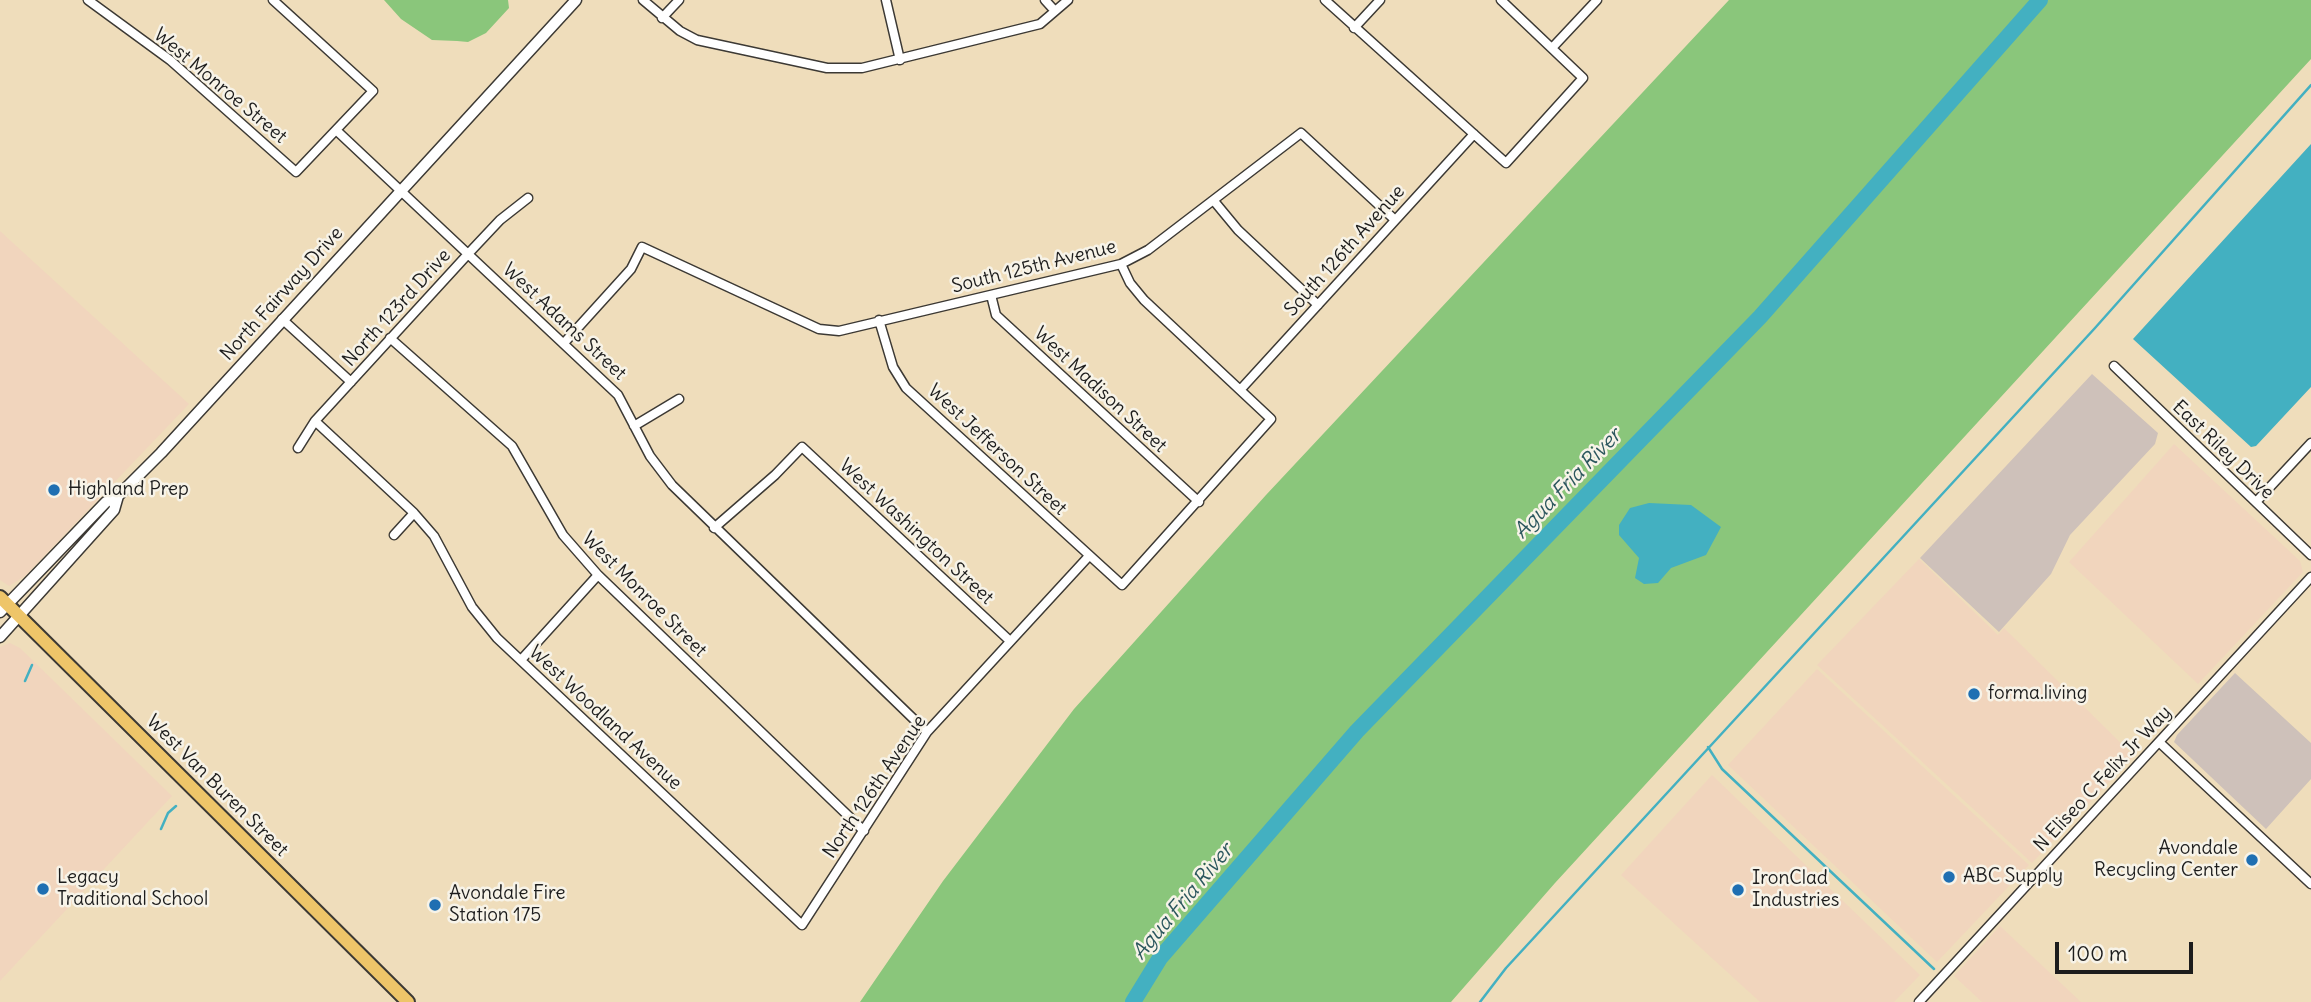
<!DOCTYPE html>
<style>
body{margin:0}
#map{position:relative;width:2311px;height:1002px;overflow:hidden;background:#efddbb;font-family:Delius,sans-serif}
canvas{display:block}
.scale{position:absolute;left:2055px;top:942px;width:138px;height:32px;box-sizing:border-box;border:4px solid #1c1c1c;border-top:0;padding-left:9px;font-size:21px;line-height:24px;white-space:nowrap;color:#1c1c1c;-webkit-text-stroke:5px #f7f3e8;paint-order:stroke}
</style>
<div id="map">
<canvas width="2311" height="1002"></canvas>
<div class="scale">100 m</div>
</div>
<script>
const ctx = document.querySelector('canvas').getContext('2d');
ctx.lineJoin = 'round';
function fillPath(path, color) { ctx.fillStyle = color; ctx.fill(path, 'evenodd'); }
const shape = rows => new Path2D(rows.map(r => 'M' + r).join(''));
function stroke(path, color, width, dash) { ctx.strokeStyle = color; ctx.lineWidth = width; ctx.lineCap = dash ? 'butt' : 'round'; ctx.setLineDash(dash || []); ctx.stroke(path); }
function drawText(font, color, halo, rows, align = 'center') {
  ctx.font = font + ' Delius,sans-serif'; ctx.lineWidth = 5; ctx.setLineDash([]); ctx.textBaseline = 'middle'; ctx.strokeStyle = halo; ctx.fillStyle = color; for (const [text, x, y, turn = 0] of rows) {
    ctx.save(); ctx.translate(x, y); ctx.rotate((+turn || 0) * Math.PI / 180); ctx.textAlign = isNaN(turn) ? turn : align; if (halo) ctx.strokeText(text, 0, 0); ctx.fillText(text, 0, 0); ctx.restore();
  }
}
const built = shape([
 [0,231,189,404,25,576,9,586,0,580],
 [2174,444,2300,561,2303,572,2198,684,2069,562],
 [1919,559,1998,635,2004,628,2134,756,2032,863,1817,665],
 [10,643,20,648,172,796,0,981,0,647],
 [1817,669,2029,865,1937,962,1728,765],
 [1712,775,1920,975,1894,1002,1760,1002,1621,875],
 [2000,926,2081,1002,1982,1002,1954,976]
]);
const industrial = shape([
 [2092,374,2158,433,2155,444,2070,535,2051,574,1999,632,1920,558],
 [2235,673,2311,743,2311,779,2266,829,2174,742,2177,735]
]);
const green = shape([
 [384,0,508,0,509,8,486,33,468,42,457,41,432,40,401,19],
 [1729,0,2311,0,2311,59,1555,883,1451,1002,860,1002,943,881,1074,709,1266,495]
]);
const water = shape([
 [2311,144,2311,387,2256,446,2251,447,2133,339],
 [1649,503,1691,505,1721,527,1706,555,1671,568,1658,583,1644,584,1635,578,1639,558,1619,535,1619,525,1630,508]
]);
const stream = shape([
 [25,681,32,665],
 [1708,747,1722,769,1934,969],
 [161,829,168,813,176,806],
 [1480,1002,1506,968,2095,328,2311,85]
]);
const river = shape([
 [1133,1002,1160,958,1357,731,1760,317,2040,0]
]);
const minor = shape([
 [88,0,170,60,296,172,373,91,273,0],
 [643,0,680,31,697,40,827,68,862,68,1040,24,1068,0],
 [886,0,900,60],
 [1045,0,1055,11],
 [1325,0,1506,163,1583,78,1501,0],
 [662,18,679,0],
 [1354,28,1380,0],
 [1552,48,1597,0],
 [336,130,618,395,650,456,672,485,927,732],
 [1214,201,1238,230,1318,305],
 [991,295,996,315,1199,502],
 [282,319,351,382],
 [879,320,893,367,906,388,1122,585,1271,419,1144,300,1130,283,1121,264],
 [390,338,512,446,563,535,598,575,864,831],
 [564,343,631,269,642,247,819,329,839,331,1121,264,1148,250,1301,133,1394,219],
 [2114,366,2311,555],
 [1241,389,1474,134],
 [315,421,414,513,434,536,472,607,497,638,802,925,927,732,1089,556],
 [634,426,679,399],
 [298,448,315,421,468,254,500,220,528,198],
 [2256,502,2311,443],
 [714,528,775,475,802,447,1010,641],
 [394,535,414,513],
 [521,660,598,575],
 [2159,742,2311,884],
 [1919,1002,2311,577]
]);
const tertiary = shape([
 [0,612,106,502,118,496,161,453,576,0],
 [0,637,114,510,118,496]
]);
const primary = shape([
 [0,597,408,1002]
]);
const markers = [
 [54,490,7,"#1f6fb2"],
 [1974,694,7,"#1f6fb2"],
 [2252,860,7,"#1f6fb2"],
 [1949,877,7,"#1f6fb2"],
 [43,889,7,"#1f6fb2"],
 [1738,890,7,"#1f6fb2"],
 [435,905,7,"#1f6fb2"]
];
const streetNames = [
 ["West Monroe Street",220,86,40],
 ["South 126th Avenue",1345,251,-48],
 ["South 125th Avenue",1034,267,-14],
 ["North Fairway Drive",282,294,-48],
 ["North 123rd Drive",397,308,-48],
 ["West Adams Street",564,322,43],
 ["West Madison Street",1100,390,43],
 ["West Jefferson Street",997,450,43],
 ["East Riley Drive",2223,450,44],
 ["West Washington Street",916,532,43],
 ["West Monroe Street",644,595,45],
 ["West Woodland Avenue",605,718,43],
 ["N Eliseo C Felix Jr Way",2103,779,-47],
 ["West Van Buren Street",217,786,45],
 ["North 126th Avenue",875,787,-56]
];
const poiNames = [
 ["Highland Prep",68,490],
 ["forma.living",1988,694],
 ["Avondale",2238,849,"right"],
 ["Recycling Center",2238,871,"right"],
 ["ABC Supply",1963,877],
 ["Legacy",57,878],
 ["Traditional School",57,900],
 ["IronClad",1752,879],
 ["Industries",1752,901],
 ["Avondale Fire",449,894],
 ["Station 175",449,916]
];
const waterNames = [
 ["Agua Fria River",1568,484,-46],
 ["Agua Fria River",1183,902,-50]
];
fillPath(built, '#f1d5bd');
fillPath(industrial, '#cec1ba');
fillPath(green, '#8ac67b');
fillPath(water, '#43b0c1');
stroke(stream, '#43b0c1', 2.5);
stroke(river, '#43b0c1', 16);
stroke(minor, '#3c3934', 11);
stroke(tertiary, '#3c3934', 13);
stroke(primary, '#3c3934', 16);
stroke(minor, '#fff', 8);
stroke(tertiary, '#fff', 10);
stroke(primary, '#eec569', 12);
for (const [x, y, r, color] of markers) { const dot = new Path2D(); dot.arc(x, y, r, 0, 2 * Math.PI); ctx.fillStyle = color; ctx.fill(dot); stroke(dot, '#f7f3e8', 2.5); }
drawText('19px', '#1c1c1c', '#f7f3e8', streetNames);
drawText('19px', '#1c1c1c', '#f7f3e8', poiNames, 'left');
drawText('italic 21px', '#2c575e', '#f7f3e8', waterNames);
</script>
